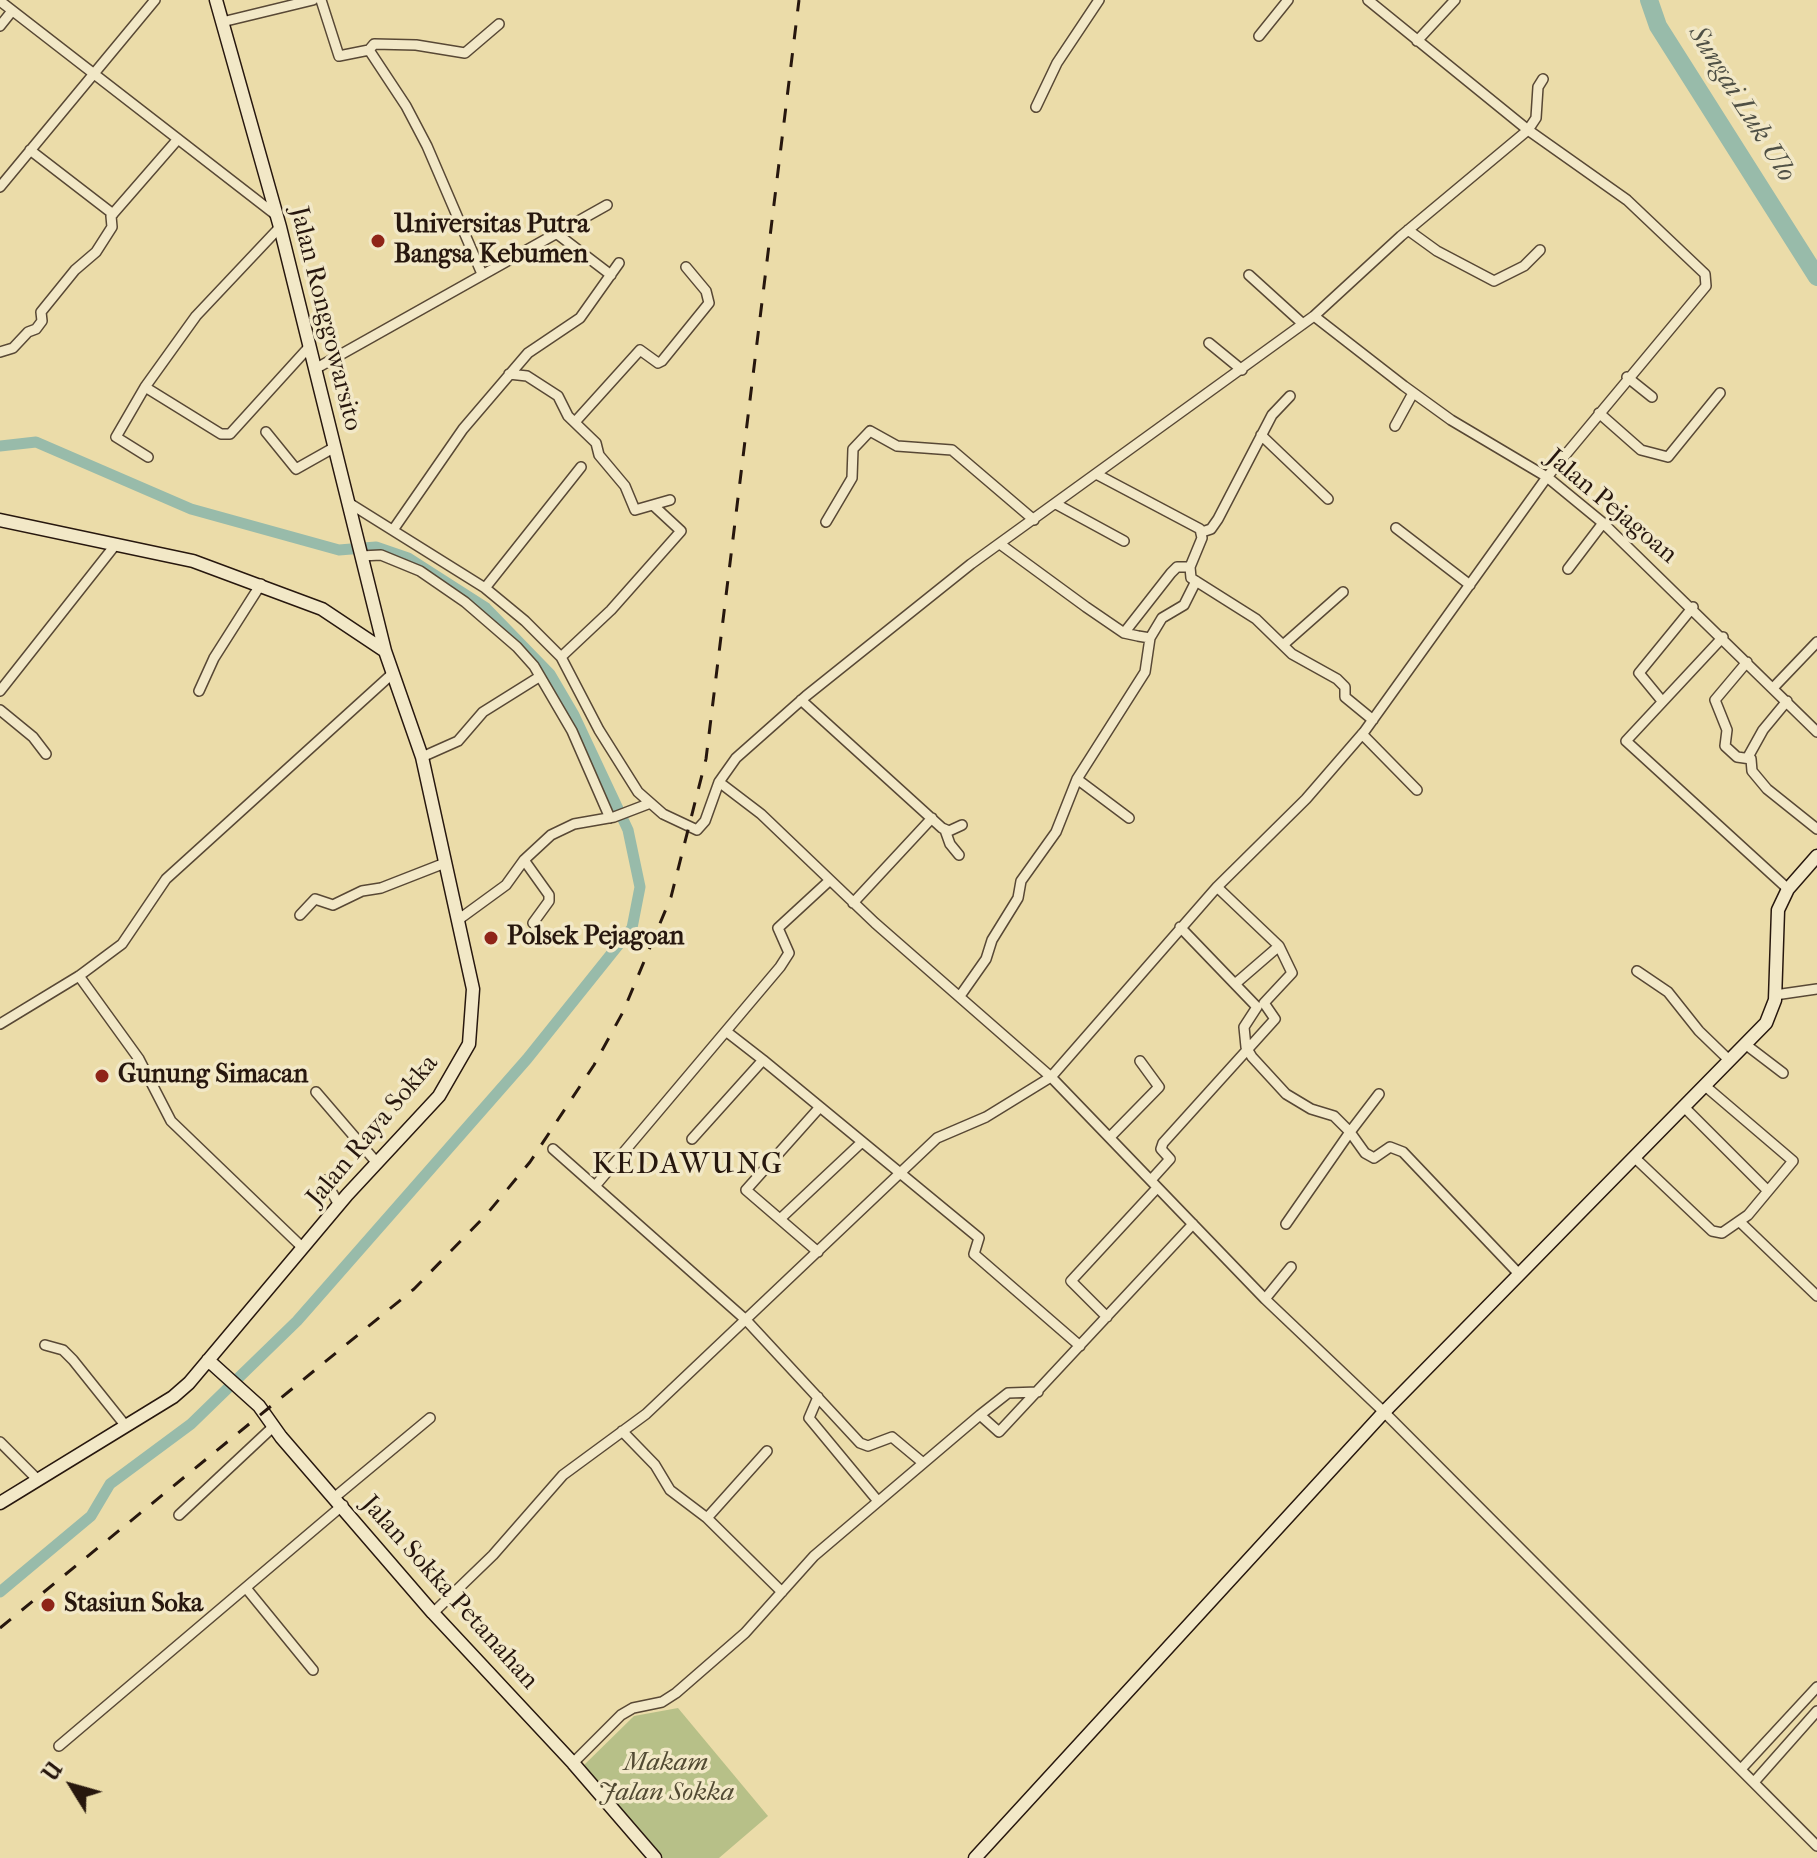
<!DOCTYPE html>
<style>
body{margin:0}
#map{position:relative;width:1817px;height:1858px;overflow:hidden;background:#ebdca9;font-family:"IM FELL French Canon",serif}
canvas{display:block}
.north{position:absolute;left:32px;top:1746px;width:80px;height:80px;-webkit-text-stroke:6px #f2e8c7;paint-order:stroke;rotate:307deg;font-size:22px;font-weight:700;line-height:32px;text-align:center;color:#27170e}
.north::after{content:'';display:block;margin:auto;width:28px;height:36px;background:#27170e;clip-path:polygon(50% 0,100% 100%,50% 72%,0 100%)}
</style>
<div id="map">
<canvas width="1817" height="1858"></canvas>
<div class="north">U</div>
</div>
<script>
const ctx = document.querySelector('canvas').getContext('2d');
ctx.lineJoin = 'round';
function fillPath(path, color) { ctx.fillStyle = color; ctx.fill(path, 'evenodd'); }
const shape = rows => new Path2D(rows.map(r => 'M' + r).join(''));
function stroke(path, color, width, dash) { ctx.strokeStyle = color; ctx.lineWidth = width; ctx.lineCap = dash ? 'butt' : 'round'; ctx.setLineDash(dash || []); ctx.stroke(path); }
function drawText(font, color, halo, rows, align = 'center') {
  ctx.font = font + ' "IM FELL French Canon",serif'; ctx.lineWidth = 7; ctx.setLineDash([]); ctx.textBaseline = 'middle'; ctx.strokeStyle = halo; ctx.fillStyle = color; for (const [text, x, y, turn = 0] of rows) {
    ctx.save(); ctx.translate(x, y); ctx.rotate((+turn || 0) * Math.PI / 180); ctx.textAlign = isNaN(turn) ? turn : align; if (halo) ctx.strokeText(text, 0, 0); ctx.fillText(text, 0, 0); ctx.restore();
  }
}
const green = shape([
 [678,1708,768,1816,719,1858,661,1858,583,1766,634,1716]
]);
const canal = shape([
 [0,446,36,442,191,509,339,550,376,547,408,558,486,608,550,674,574,715,628,830,640,887,632,928,527,1059,297,1321,191,1424,110,1484,91,1516,0,1592]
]);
const river = shape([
 [1649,0,1658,26,1817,277]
]);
const street = shape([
 [321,0,339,56,369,50],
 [0,1,276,215],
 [222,22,313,0],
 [0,26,12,11],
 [1259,36,1288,0],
 [1417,41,1455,0],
 [1036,107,1057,63,1099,0],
 [30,150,113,214],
 [0,187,155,0],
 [280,227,196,316,145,387,221,434,230,434,309,347],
 [1408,230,1437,251,1494,281,1524,266,1540,250],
 [556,233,611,275],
 [482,274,427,146,406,106,369,50,374,44,416,45,465,53,499,24],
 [1249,275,1303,324],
 [1314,316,1404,386,1451,420,1547,477,1603,523,1817,732],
 [1209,343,1242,370],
 [0,352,13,348,28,332,36,329,42,321,41,312,75,270,96,252,112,227,111,216,178,139],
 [315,369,607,205],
 [509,374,527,376,558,396,568,416,596,443,599,455,625,486,635,510,670,500],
 [1627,377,1652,397],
 [145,387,116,437,148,457],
 [1599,413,1641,450,1668,457,1720,393],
 [575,422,640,350,658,363,662,361,709,303,706,291,686,267],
 [1395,426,1413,393],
 [266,432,296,469,335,447],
 [1261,435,1328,499],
 [1098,475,1200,529,1202,538,1190,567,1191,578,1256,619,1292,654,1337,679,1345,687,1345,697,1373,720],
 [349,503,485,588,525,621,561,657,599,730,638,792,663,814,697,830,705,821,719,782,736,758,806,696,971,564,1314,316,1401,236,1528,130,1536,118,1538,87,1543,79],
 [1056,504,1124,541],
 [826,522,852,478,853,449,870,431,897,446,952,450,1034,520],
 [1396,528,1470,585],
 [393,530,463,429,528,353,580,318,619,263],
 [1202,532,1211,529,1218,519,1272,415,1290,396],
 [1000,544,1086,607,1124,633,1138,636,1150,638,1162,618,1184,605,1196,581],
 [361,556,381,555,420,571,465,602,517,647,534,666,572,731,610,818],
 [1568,569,1603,523],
 [485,588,581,467],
 [1124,633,1171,573,1177,567,1190,567],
 [1723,637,1626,741,1788,889],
 [1283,645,1343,592],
 [561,657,611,610,681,531,654,506],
 [1747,662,1715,700,1727,730,1725,746,1737,757,1751,759,1752,771,1767,789,1817,829],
 [1773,688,1817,642],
 [0,691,116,544],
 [199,691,214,658,261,584],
 [801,700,942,828,949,831,962,825],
 [1662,701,1639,673,1693,607],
 [0,710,33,737,46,754],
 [1362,734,1417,790],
 [422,757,458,741,483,712,539,677],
 [1748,757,1763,730,1787,701],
 [719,782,761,814,875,923,1051,1077,1265,1299,1384,1412,1817,1846],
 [1129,818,1077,779,1145,672,1150,638],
 [945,830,950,844,959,855],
 [524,860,549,895,549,901,533,923],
 [1217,887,1279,946,1235,984],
 [853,903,932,818],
 [300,915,315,899,333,905,362,891,381,888,445,863],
 [458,920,506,885,524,860,551,835,574,824,614,817,648,804],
 [1180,927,1257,1007,1244,1027,1246,1047,1252,1057,1286,1094,1311,1109,1334,1116,1350,1132,1286,1224],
 [1637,971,1668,992,1699,1031,1729,1060],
 [79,976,139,1059,171,1121,303,1248],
 [1775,995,1817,989],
 [960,996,986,959,992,940,1018,898,1021,881,1056,832,1077,779],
 [0,1024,79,976,122,944,166,879,392,674],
 [1745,1044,1783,1073],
 [763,1060,979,1238,974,1254,1080,1346],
 [316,1092,377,1163],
 [1379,1094,1350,1132,1365,1153,1374,1158,1390,1147,1403,1152,1519,1274],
 [1684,1107,1768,1191],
 [1111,1136,1159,1087,1140,1061],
 [692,1139,763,1060,727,1032],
 [553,1149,746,1320,860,1443,868,1446,892,1437,922,1462],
 [1634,1157,1712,1231,1722,1233,1748,1215,1793,1161,1704,1085],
 [325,1180,339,1205],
 [1151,1180,1170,1159,1161,1149,1163,1143,1275,1019,1264,1003,1292,973,1279,946],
 [596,1185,780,967,789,953,778,928,829,881],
 [780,1219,862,1142],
 [1740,1222,1817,1296],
 [818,1252,746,1190,820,1107],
 [1265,1299,1291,1267],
 [1107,1317,1071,1281,1157,1188],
 [45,1345,63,1350,73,1360,125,1425],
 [818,1397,809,1418,877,1500],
 [980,1415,999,1432,1193,1224],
 [622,1431,655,1465,670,1490,707,1518,782,1592],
 [0,1442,36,1478],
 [335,1497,430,1418],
 [179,1515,274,1426],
 [707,1518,767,1451],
 [246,1588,313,1670],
 [433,1613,493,1555,563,1475,646,1414,937,1138,986,1117,1051,1077,1217,887,1306,799,1364,732,1547,477,1706,286,1705,274,1627,200,1528,130,1368,0],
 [59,1746,343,1505],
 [573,1763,621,1715,633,1708,662,1702,676,1693,745,1633,814,1556,980,1415,1008,1393,1038,1392],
 [1742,1768,1817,1687],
 [1755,1781,1817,1711]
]);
const secondary = shape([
 [0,520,193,561,322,609,385,651],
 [208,1360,259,1406,281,1437,433,1613,573,1763,655,1858],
 [0,1503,173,1397,189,1383,347,1195,439,1096,469,1044,473,989,422,757,385,651,280,227,216,0],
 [975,1858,1384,1412,1766,1023,1775,1000,1778,910,1788,889,1817,856]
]);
const rail = shape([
 [0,1628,414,1289,486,1215,530,1162,594,1065,623,1012,671,897,706,759,799,0]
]);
const markers = [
 [378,241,8,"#8f2418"],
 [491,938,8,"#8f2418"],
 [102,1076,8,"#8f2418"],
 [48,1605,8,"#8f2418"]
];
const poiNames = [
 ["Universitas Putra",394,226],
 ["Bangsa Kebumen",394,256],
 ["Polsek Pejagoan",507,938],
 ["Gunung Simacan",118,1076],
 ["Stasiun Soka",64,1605]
];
const streetNames = [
 ["Jalan Ronggowarsito",325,319,76],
 ["Jalan Pejagoan",1611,507,40],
 ["Jalan Raya Sokka",373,1131,-50],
 ["Jalan Sokka Petanahan",449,1593,48]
];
const parkNames = [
 ["Makam",666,1764],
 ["Jalan Sokka",666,1794]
];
const waterNames = [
 ["Sungai Luk Ulo",1741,104,58]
];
const quarterNames = [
 ["KEDAWUNG",688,1166]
];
fillPath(green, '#b7c088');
stroke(canal, '#98bbaa', 11);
stroke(river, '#98bbaa', 18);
stroke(street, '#584835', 12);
stroke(secondary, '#27170e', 15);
stroke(street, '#f2e8c7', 9);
stroke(secondary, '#f2e8c7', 12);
stroke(rail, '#27170e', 3, [14, 14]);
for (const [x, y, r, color] of markers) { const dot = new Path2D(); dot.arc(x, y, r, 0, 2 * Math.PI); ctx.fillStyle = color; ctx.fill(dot); stroke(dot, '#f2e8c7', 3); }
drawText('bold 26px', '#27170e', '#f2e8c7', poiNames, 'left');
drawText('26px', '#27170e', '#f2e8c7', streetNames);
drawText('italic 26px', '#524a33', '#f2e8c7', parkNames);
drawText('italic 28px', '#4f5045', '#f2e8c7', waterNames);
ctx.letterSpacing = '2px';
drawText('30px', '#27170e', '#f2e8c7', quarterNames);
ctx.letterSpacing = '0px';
</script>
